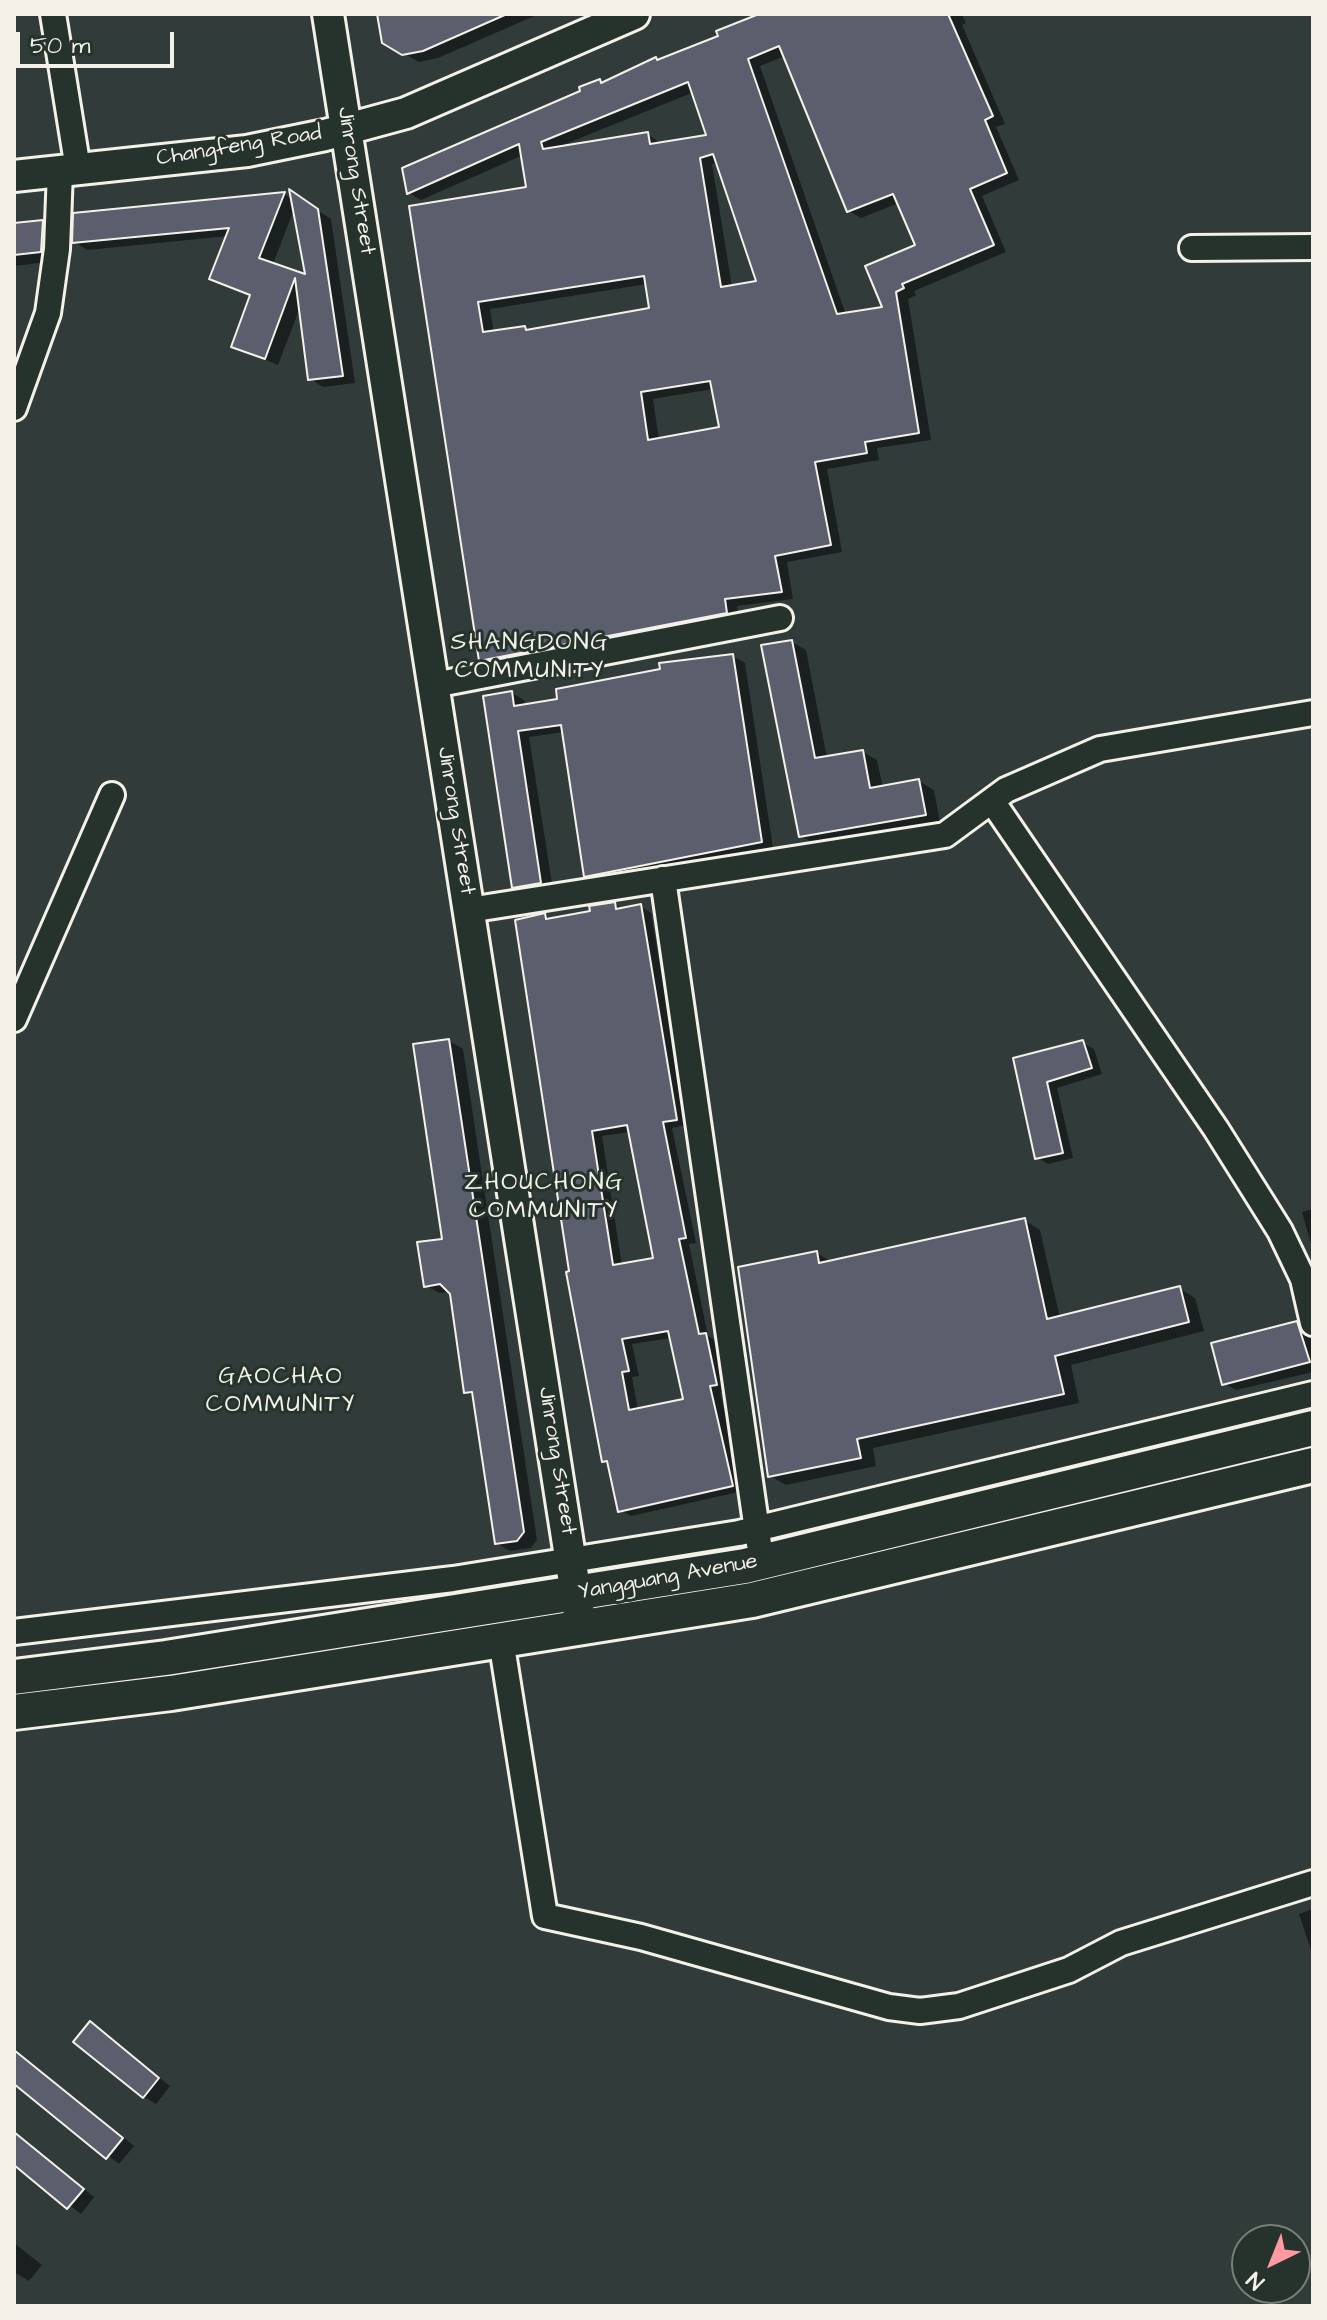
<!DOCTYPE html>
<style>
body{margin:0}
#map{position:relative;width:1327px;height:2320px;overflow:hidden;background:#313c3a;font-family:"Architects Daughter",sans-serif}
canvas{display:block}
.frame{position:absolute;inset:0;border:16px solid #f4f1e8;pointer-events:none}
.north{position:absolute;left:1231px;top:2224px;width:80px;height:80px;box-sizing:border-box;background:#26332d;border:2px solid #787f78;border-radius:50%;rotate:223deg;font-size:22px;font-weight:700;line-height:32px;text-align:center;color:#f4f1e8}
.north::after{content:'';display:block;margin:auto;width:28px;height:36px;background:#ff9aa2;clip-path:polygon(50% 0,100% 100%,50% 72%,0 100%)}
.scale{position:absolute;left:16px;top:32px;width:158px;height:36px;box-sizing:border-box;border:4px solid #f4f1e8;border-top:0;padding-left:10px;font-size:24px;line-height:28px;white-space:nowrap;color:#f4f1e8;-webkit-text-stroke:6px #26332d;paint-order:stroke}
</style>
<div id="map">
<canvas width="1327" height="2320"></canvas>
<div class="frame"></div>
<div class="north">N</div>
<div class="scale">50 m</div>
</div>
<script>
const ctx = document.querySelector('canvas').getContext('2d');
ctx.lineJoin = 'round';
function fillPath(path, color) { ctx.fillStyle = color; ctx.fill(path, 'evenodd'); }
const shape = rows => new Path2D(rows.map(r => 'M' + r).join(''));
function stroke(path, color, width, dash) { ctx.strokeStyle = color; ctx.lineWidth = width; ctx.lineCap = dash ? 'butt' : 'round'; ctx.setLineDash(dash || []); ctx.stroke(path); }
function drawText(font, color, halo, rows, align = 'center') {
  ctx.font = font + ' "Architects Daughter",sans-serif'; ctx.lineWidth = 6; ctx.setLineDash([]); ctx.textBaseline = 'middle'; ctx.strokeStyle = halo; ctx.fillStyle = color; for (const [text, x, y, turn = 0] of rows) {
    ctx.save(); ctx.translate(x, y); ctx.rotate((+turn || 0) * Math.PI / 180); ctx.textAlign = isNaN(turn) ? turn : align; if (halo) ctx.strokeText(text, 0, 0); ctx.fillText(text, 0, 0); ctx.restore();
  }
}
const shadow = shape([
 [379,14,539,14,438,58,419,62,384,42],
 [753,14,962,14,966,23,962,25,1005,124,996,127,1019,180,982,196,1006,252,914,291,916,295,908,299,931,440,877,448,879,460,827,469,842,552,787,562,793,599,737,606,739,620,493,667,481,660,411,208,529,189,523,155,421,200,409,193,600,81,604,84,720,37,755,18],
 [785,56,849,211,861,218,899,203,917,246,885,308,846,315,760,66],
 [694,92,709,136,661,144,648,134,558,147],
 [718,163,759,282,732,287,712,164],
 [647,284,651,310,530,331,525,328,494,333,490,309],
 [713,389,721,429,659,440,653,399],
 [291,193,331,219,355,383,323,387,310,379,301,305,278,365,234,346,252,296,212,278,228,236,87,250,74,242,75,215,285,194,292,199],
 [294,209,307,277,273,264],
 [43,222,59,231,57,261,14,266,14,225],
 [792,642,806,650,827,758,863,752,877,760,883,788,919,781,934,790,940,823,815,844,801,836],
 [733,656,745,663,773,848,598,882,586,875,564,732,529,737,553,890,526,894,514,887,512,693,524,700,525,706,560,701],
 [614,904,623,909,640,906,651,913,687,1125,672,1128,696,1243,689,1244,708,1336,716,1341,727,1390,720,1392,743,1491,631,1516,620,1510,610,1464,604,1460,572,1294,517,921,545,915,553,920,592,913],
 [630,1132,656,1260,622,1266,602,1136],
 [671,1338,686,1400,638,1411,632,1377,639,1376,632,1344],
 [449,1041,463,1049,537,1540,531,1548,510,1551,496,1543,475,1397,466,1392,452,1292,439,1293,425,1285,444,1240],
 [1083,1043,1094,1049,1102,1074,1057,1088,1073,1158,1048,1164,1037,1157,1015,1059],
 [1313,1209,1313,1251,1302,1212],
 [1024,1220,1040,1230,1060,1318,1179,1288,1195,1298,1204,1331,1071,1365,1079,1403,873,1448,876,1466,786,1485,770,1476,817,1253,832,1262],
 [1297,1323,1309,1330,1313,1339,1313,1372,1236,1390,1224,1383],
 [1313,1909,1313,1956,1299,1914],
 [90,2024,170,2086,156,2104,144,2097],
 [14,2049,134,2146,119,2164,14,2082],
 [14,2132,94,2197,81,2214,14,2163],
 [14,2243,42,2265,29,2281,14,2272]
]);
const building = shape([
 [377,14,507,14,423,51,402,55,382,43,377,14],
 [759,14,948,14,993,116,985,120,1007,173,970,189,994,245,902,284,904,288,896,292,919,433,865,442,867,453,815,462,831,545,775,556,782,592,725,599,727,613,479,661,409,206,526,187,519,144,407,194,402,168,580,91,579,87,600,79,601,83,656,57,657,60,718,36,716,31,759,14],
 [779,46,847,212,893,194,915,245,865,266,882,307,837,314,748,59,779,46],
 [688,82,706,135,650,144,648,132,543,149,541,142,688,82],
 [713,154,756,281,721,287,700,158,713,154],
 [644,276,649,308,526,330,525,326,483,332,478,302,644,276],
 [710,381,719,427,648,440,641,392,710,381],
 [289,189,318,209,343,376,308,380,295,278,265,359,231,347,250,295,209,279,229,228,72,243,73,213,285,192,259,258,305,274,289,189],
 [43,220,41,252,14,255,14,223,43,220],
 [792,640,815,758,863,750,870,788,919,779,926,815,799,837,761,645,792,640],
 [733,654,762,842,584,877,561,725,518,731,541,883,512,888,483,696,512,691,514,706,557,699,556,689,660,669,659,663,733,654],
 [615,902,616,909,641,904,677,1120,663,1122,686,1238,679,1239,699,1334,706,1333,717,1385,710,1386,733,1486,618,1512,607,1461,602,1462,566,1272,569,1271,515,920,545,913,546,919,590,911,589,906,615,902],
 [627,1125,653,1258,613,1265,592,1131,627,1125],
 [668,1331,683,1399,629,1410,622,1372,629,1371,622,1339,668,1331],
 [449,1039,524,1532,517,1541,495,1544,472,1392,464,1393,450,1294,440,1284,424,1287,417,1242,442,1239,413,1044,449,1039],
 [1083,1040,1092,1068,1047,1082,1063,1153,1035,1159,1013,1058,1083,1040],
 [1025,1218,1047,1319,1180,1286,1189,1322,1055,1356,1064,1394,857,1439,861,1458,768,1477,738,1267,817,1251,819,1263,1025,1218],
 [1297,1321,1310,1362,1222,1385,1211,1343,1297,1321],
 [90,2021,159,2078,143,2098,73,2042,90,2021],
 [14,2050,123,2138,106,2159,14,2084,14,2050],
 [14,2132,84,2189,67,2209,14,2165,14,2132]
]);
const minor = shape([
 [53,14,78,169],
 [1192,248,1313,247],
 [14,408,48,313,57,249,60,171],
 [434,685,780,618],
 [992,801,1216,1129,1280,1231,1303,1279,1313,1323],
 [663,879,759,1544],
 [469,910,945,835,1006,790,1100,749,1313,713],
 [14,1019,112,795],
 [14,1632,453,1579,739,1533,1313,1394],
 [501,1640,545,1916,641,1937,889,2007,920,2011,959,2006,1069,1970,1121,1943,1313,1883]
]);
const tertiary = shape([
 [328,14,579,1614],
 [14,176,247,151,325,135,406,113,634,14]
]);
const secondary = shape([
 [14,1677,166,1658,745,1566,1313,1428],
 [14,1712,171,1693,752,1600,1313,1465]
]);
const streetNames = [
 ["Changfeng Road",239,147,-9],
 ["Jinrong Street",355,181,81],
 ["Jinrong Street",455,821,81],
 ["Jinrong Street",556,1461,81],
 ["Yangguang Avenue",668,1578,-10]
];
const neighbourhoodNames = [
 ["SHANGDONG",530,644],
 ["COMMUNITY",530,672],
 ["ZHOUCHONG",544,1184],
 ["COMMUNITY",544,1212],
 ["GAOCHAO",281,1378],
 ["COMMUNITY",281,1406]
];
fillPath(shadow, '#0007');
fillPath(building, '#5b5f6d');
stroke(building, '#f4f1e8', 2);
stroke(minor, '#f4f1e8', 30);
stroke(tertiary, '#f4f1e8', 36);
stroke(secondary, '#f4f1e8', 40);
stroke(minor, '#26332d', 24);
stroke(tertiary, '#26332d', 30);
stroke(secondary, '#26332d', 34);
drawText('22px', '#f4f1e8', '#26332d', streetNames);
ctx.letterSpacing = '2px';
drawText('24px', '#f4f1e8', '#26332d', neighbourhoodNames);
ctx.letterSpacing = '0px';
</script>
